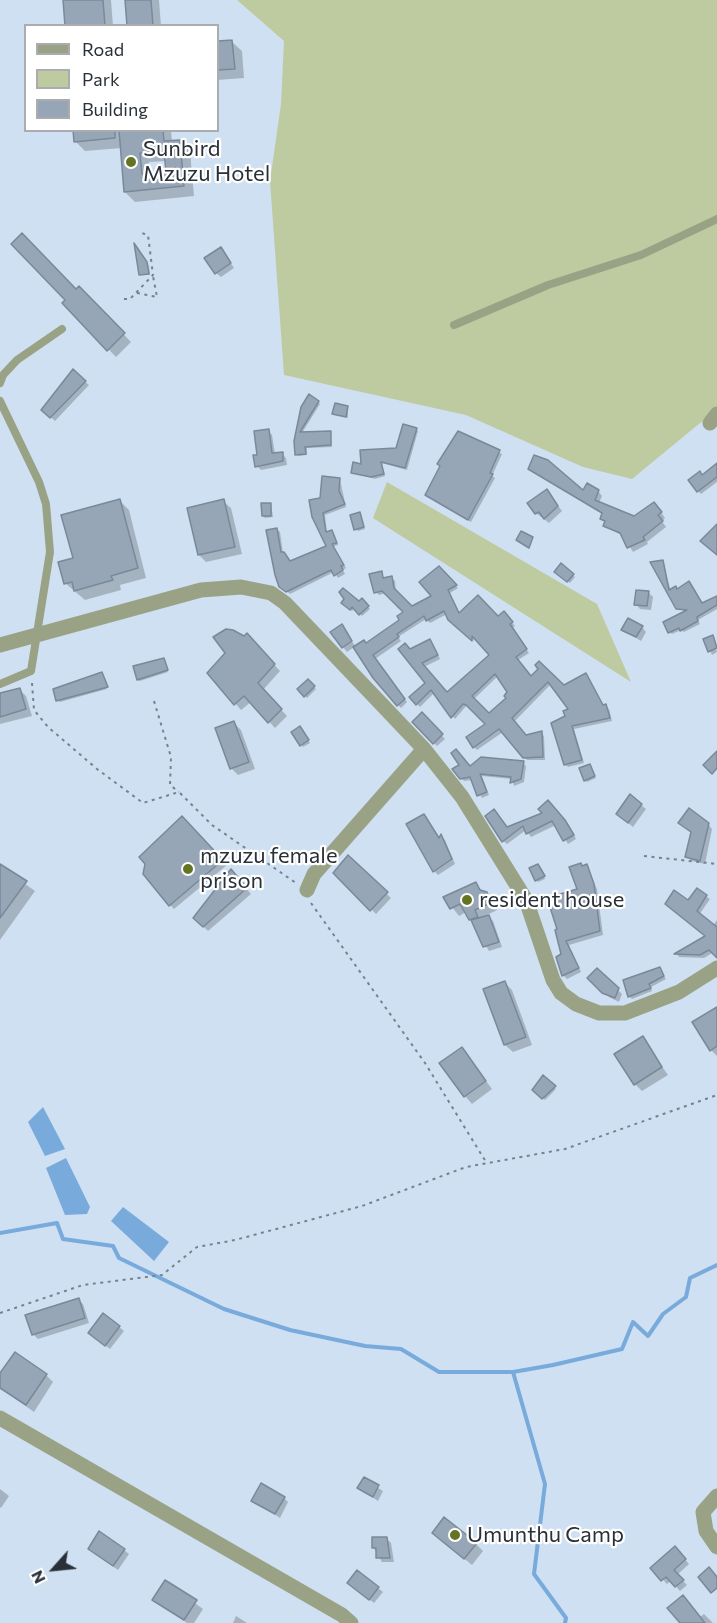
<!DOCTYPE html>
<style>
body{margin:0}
#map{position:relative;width:717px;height:1623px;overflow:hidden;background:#cfe0f2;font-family:Commissioner,sans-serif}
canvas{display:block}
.legend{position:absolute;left:24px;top:24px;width:195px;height:108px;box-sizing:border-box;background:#fff;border:2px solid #aaacaf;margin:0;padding:8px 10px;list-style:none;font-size:18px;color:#2a3037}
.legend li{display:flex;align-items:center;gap:12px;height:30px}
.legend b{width:30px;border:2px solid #aaacaf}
.north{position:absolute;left:24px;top:1539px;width:60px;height:60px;-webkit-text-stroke:4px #fff;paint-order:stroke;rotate:243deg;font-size:16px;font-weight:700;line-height:24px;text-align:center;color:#2a3037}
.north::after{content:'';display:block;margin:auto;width:21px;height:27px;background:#2a3037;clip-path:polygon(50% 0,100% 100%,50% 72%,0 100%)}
</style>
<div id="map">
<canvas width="717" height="1623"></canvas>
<ul class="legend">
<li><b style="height:8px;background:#9aa286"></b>Road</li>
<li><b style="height:16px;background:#becaa0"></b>Park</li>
<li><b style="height:16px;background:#96a6b7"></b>Building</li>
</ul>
<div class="north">N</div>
</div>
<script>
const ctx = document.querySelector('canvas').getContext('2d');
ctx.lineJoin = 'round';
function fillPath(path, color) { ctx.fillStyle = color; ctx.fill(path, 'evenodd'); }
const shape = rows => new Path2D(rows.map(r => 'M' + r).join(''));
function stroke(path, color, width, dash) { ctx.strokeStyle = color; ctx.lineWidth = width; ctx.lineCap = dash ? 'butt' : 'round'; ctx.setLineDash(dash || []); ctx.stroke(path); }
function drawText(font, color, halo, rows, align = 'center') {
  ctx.font = font + ' Commissioner,sans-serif'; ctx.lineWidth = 4.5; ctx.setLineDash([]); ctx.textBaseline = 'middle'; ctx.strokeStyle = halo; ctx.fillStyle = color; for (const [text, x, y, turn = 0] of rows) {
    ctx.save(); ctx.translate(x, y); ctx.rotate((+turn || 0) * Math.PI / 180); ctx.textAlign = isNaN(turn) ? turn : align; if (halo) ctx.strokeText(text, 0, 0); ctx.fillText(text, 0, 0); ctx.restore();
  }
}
const green = shape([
 [237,0,717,0,717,409,632,479,583,467,466,415,284,375,270,181,281,104,284,41],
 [387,482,597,604,631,682,373,518]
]);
const water = shape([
 [43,1107,65,1149,45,1156,28,1122],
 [66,1158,90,1207,87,1214,65,1215,46,1168],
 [123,1207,169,1242,154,1261,111,1221]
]);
const shadow = shape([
 [65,0,111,0,113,26,67,26],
 [127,0,159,0,161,26,115,26,129,24],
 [232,42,242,51,244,78,218,80,218,43],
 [74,130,171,130,172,142,180,141,190,151,194,196,135,202,125,192,122,148,85,151,75,141],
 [166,161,167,173,150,175,149,162],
 [136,247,149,266,150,275,140,274],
 [225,254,234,268,221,277,216,273],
 [79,288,131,342,116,357,64,303],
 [73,372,89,385,55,421,43,410],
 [318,402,320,404,302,433,330,433,332,447,307,448,307,455,298,456,303,407],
 [348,408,348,418,334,413],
 [416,429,418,431,407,470,382,463,385,476,375,479,352,472,397,450],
 [268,431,272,435,275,454,282,454,286,458,287,465,261,470,257,466],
 [458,433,502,454,492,476,495,478,471,522,429,497],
 [717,465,717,482,701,494,698,491,702,476],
 [530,468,583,492,598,491,602,496,599,503,635,518,658,508,665,518,662,521,666,527,647,542,648,544,633,552,623,536,605,526,603,514],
 [340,480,346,507,325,515,327,533,334,535,338,545,333,547,346,568,343,570,345,574,338,578,334,572,290,594,281,586,271,556,268,531,277,529,280,532,283,553,290,563,328,547,314,516,322,500],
 [551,496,562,511,549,523,536,513],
 [119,500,129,510,146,578,120,585,121,590,85,600,65,583,75,559],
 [223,501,231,508,242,554,206,562,199,555],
 [271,504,273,517,265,518,263,516],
 [359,514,365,529,358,531,356,529],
 [662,561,671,591,702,605,717,598,717,609,698,620,700,624,684,632,681,630,672,634,669,632,687,612,677,608,652,563],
 [561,565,575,577,570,583,556,572],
 [439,568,458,588,450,593,460,614,498,618,504,613,515,626,512,628,529,653,518,660,532,677,540,669,564,687,588,678,604,706,609,709,612,721,574,729,584,763,568,767,565,764,567,717,570,710,551,684,514,722,526,737,541,733,544,736,545,760,527,760,503,732,477,750,474,747,487,724,467,705,455,719,435,692,420,707,411,698,427,683,410,650,430,641,433,644,440,659,424,667,447,694,491,655,473,636,474,641,447,614,430,623,426,619,398,637,401,641,375,659,407,702,401,708,382,687,354,647,347,652,343,647,341,626,356,647,366,644,402,620,406,612,386,593,379,595,376,592,381,573,385,579,392,578,395,581,396,592,412,608,433,597],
 [498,676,509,692,508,698,489,715,474,699],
 [648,592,653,597,651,610,640,609,636,604],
 [362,601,370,609,362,616,355,608,352,611,343,603,359,603],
 [642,627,646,632,641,641,623,630],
 [713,637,717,652,712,655,705,640],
 [253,641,280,671,263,690,287,716,275,728,251,702,241,710,209,673,227,653],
 [165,662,168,672,140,681,138,680],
 [101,674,107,689,60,702,58,700],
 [308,681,316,689,307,698,299,690],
 [19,689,26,696,32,716,0,724,0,695],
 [422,714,445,739,437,746,414,722],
 [234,723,241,730,255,769,238,775,231,768],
 [302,730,310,743,303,747,293,733],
 [523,763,526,766,524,782,514,786,512,779,482,776,489,795,482,798,472,780,464,781,461,778,471,768],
 [590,766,596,778,587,782,585,780],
 [641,805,646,809,633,827,622,818],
 [552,806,569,825,576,839,568,844,556,825,531,837,526,830,507,844,503,841,507,828,545,814],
 [424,816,440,839,441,836,445,840,455,864,438,875,434,871],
 [182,818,227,865,174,909,170,905],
 [708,824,712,829,705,864,692,861,687,857,692,833,685,827],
 [348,857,391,898,376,914,335,873],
 [586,865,597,889,603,935,569,945,581,972,567,979,563,975,559,930,578,890],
 [0,866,35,891,0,940],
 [540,867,545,879,538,882,536,880],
 [235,875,251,894,208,931,195,918],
 [475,884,494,901,497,910,487,915,493,921,502,947,489,951,466,912,459,916,445,898],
 [697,890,710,899,699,915,713,926,717,920,717,956,714,952,704,958,679,957,677,954,707,937,689,903],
 [659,969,666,979,651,987,652,991,632,999,629,996],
 [597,970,622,994,619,1002,609,997,589,978],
 [505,983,512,990,532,1045,513,1052,505,1045,485,990],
 [717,1008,717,1056,711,1050],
 [642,1038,668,1075,642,1091,635,1084],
 [462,1049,492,1089,472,1104,465,1096],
 [543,1077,556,1089,545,1100,534,1090],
 [78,1300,83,1304,89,1323,38,1339,33,1334],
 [119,1327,124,1331,110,1349,95,1337],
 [46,1375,53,1382,34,1412,0,1388,0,1376],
 [364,1479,383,1491,378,1501,359,1488],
 [0,1489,9,1496,1,1508,0,1507],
 [284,1498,288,1502,280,1518,253,1500],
 [386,1538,391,1543,394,1562,382,1562,373,1547],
 [441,1540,476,1544,483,1551,472,1565],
 [124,1550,129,1554,118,1570,94,1553],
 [680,1553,689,1564,677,1575,687,1585,680,1591,671,1581,667,1584,652,1568],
 [166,1582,203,1609,194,1623,187,1623,154,1600],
 [353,1587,378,1588,383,1592,374,1603],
 [704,1614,713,1623,682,1623,700,1617],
 [236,1616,247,1623,233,1623]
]);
const stream = shape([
 [0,1233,57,1223,63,1239,113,1246,119,1258,224,1309,290,1330,365,1346,401,1349,439,1372,513,1372,553,1365,622,1349,633,1322,648,1336,663,1314,686,1297,690,1278,717,1265],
 [513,1372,545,1484,534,1574,566,1618,565,1623]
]);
const building = shape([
 [63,0,103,0,105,26,65,26,63,0],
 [125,0,151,0,153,26,127,26,125,0],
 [232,40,235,69,218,70,218,41,232,40],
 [73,130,115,130,115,138,74,142,73,130],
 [119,130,163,130,164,141,180,140,184,186,124,192,119,130],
 [164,151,166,172,142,174,140,153,164,151],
 [22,233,76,289,79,286,125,333,107,351,62,303,65,300,11,244,22,233],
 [134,243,147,262,149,274,139,275,134,243],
 [221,247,231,263,215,274,204,258,221,247],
 [73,369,86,381,50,418,41,410,73,369],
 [309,394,319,401,300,432,331,431,331,445,305,447,306,454,295,455,294,441,301,407,309,394],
 [335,403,348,406,346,417,332,414,335,403],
 [403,424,417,428,405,468,381,462,384,474,371,477,351,473,353,462,361,464,360,450,396,448,403,424],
 [269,429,272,453,283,452,283,461,255,467,253,455,257,455,254,431,269,429],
 [458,431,500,450,490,473,493,474,468,520,425,495,440,466,437,464,458,431],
 [534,455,548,460,583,490,587,483,599,490,595,500,634,516,654,502,662,512,658,515,663,521,643,537,645,540,627,548,620,533,603,526,605,521,600,519,602,513,528,469,534,455],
 [717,463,717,477,697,492,688,480,700,471,702,475,717,463],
 [322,476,340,478,339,491,345,504,323,513,326,532,332,530,337,543,332,544,344,565,341,566,343,570,334,576,331,570,286,592,279,587,275,575,266,530,277,528,281,552,284,552,290,561,326,546,312,517,309,500,320,498,322,476],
 [547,489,558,506,544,519,539,512,535,514,527,503,547,489],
 [120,499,138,568,111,576,113,580,74,591,72,582,64,584,58,562,73,558,61,515,120,499],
 [224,499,235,547,198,555,187,508,224,499],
 [261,503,271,503,271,516,262,516,261,503],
 [360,512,364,527,354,530,350,515,360,512],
 [717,524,717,555,700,541,717,524],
 [521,531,533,537,529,548,516,540,521,531],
 [663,560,669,590,676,586,677,589,689,581,702,603,717,596,717,605,697,617,698,621,680,631,679,628,668,633,663,622,687,610,676,609,650,562,663,560],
 [561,563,574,574,567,582,554,572,561,563],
 [439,566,457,585,448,590,459,613,478,595,498,616,504,611,513,622,510,624,527,649,516,657,531,676,538,669,535,665,539,661,564,685,586,673,603,705,606,704,610,718,572,726,582,760,564,765,551,723,565,716,563,711,568,709,548,682,512,718,526,735,542,731,543,757,523,758,499,729,473,748,466,737,485,724,466,705,463,704,451,718,431,690,416,705,409,697,425,683,398,649,405,643,410,649,430,639,438,655,422,663,447,692,489,655,472,636,472,641,448,620,444,611,426,621,424,616,397,634,399,637,373,655,405,699,397,706,373,678,353,647,364,640,366,643,399,620,397,616,403,612,382,591,374,593,369,574,382,571,383,578,392,576,394,588,412,606,431,596,419,582,439,566],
 [495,674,507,692,504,696,506,698,489,713,472,696,495,674],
 [343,588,359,601,362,598,369,606,359,615,352,607,350,610,341,603,344,599,339,592,343,588],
 [636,590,649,591,647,606,634,605,636,590],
 [628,618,643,626,636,637,621,630,628,618],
 [342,624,352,641,342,648,330,632,342,624],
 [226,629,233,630,244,636,247,633,275,664,258,683,282,709,268,723,244,696,234,705,207,673,225,653,213,637,226,629],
 [713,635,717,648,708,652,703,639,713,635],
 [164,658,168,670,137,680,133,666,164,658],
 [102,672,108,687,56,701,53,689,102,672],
 [308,679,315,686,304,697,297,689,308,679],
 [20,688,26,709,0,717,0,693,20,688],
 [422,712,443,734,433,744,412,722,422,712],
 [234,721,249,762,230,769,215,728,234,721],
 [300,726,309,740,300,746,291,732,300,726],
 [456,749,470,766,481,757,524,761,521,779,510,783,511,777,480,774,487,792,477,796,470,777,460,779,452,769,459,765,451,753,456,749],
 [717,751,717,768,712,774,703,765,717,751],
 [590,764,595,776,584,781,579,768,590,764],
 [630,794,642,804,628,823,616,814,630,794],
 [548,800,565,820,574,835,563,841,552,821,526,834,523,826,502,842,485,816,494,809,507,827,542,813,538,809,548,800],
 [689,808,709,823,700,861,685,857,691,832,678,823,689,808],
 [424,814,439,838,441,834,452,859,433,872,406,824,424,814],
 [182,816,223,860,169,906,143,874,145,864,139,857,182,816],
 [348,855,388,892,370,911,333,873,348,855],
 [581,863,582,866,587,864,594,884,600,931,566,941,579,968,562,976,556,957,561,954,555,930,557,929,547,898,577,889,569,867,581,863],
 [0,864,27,881,0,918,0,864],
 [538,864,545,876,535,881,529,868,538,864],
 [231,869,247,888,203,927,193,918,231,869],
 [476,882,480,890,487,892,491,903,475,910,478,917,469,920,460,904,450,909,443,897,476,882],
 [697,888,707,895,697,911,717,927,717,958,709,950,700,955,674,954,705,936,665,904,674,890,688,900,697,888],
 [489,915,499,942,483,947,471,920,489,915],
 [660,967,664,976,649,984,651,988,628,997,623,980,660,967],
 [597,968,619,988,615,998,602,993,587,978,597,968],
 [505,981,526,1037,504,1045,483,989,505,981],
 [717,1007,717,1046,710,1051,692,1022,717,1007],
 [643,1036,662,1067,634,1085,614,1054,643,1036],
 [462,1047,486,1081,464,1097,439,1063,462,1047],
 [543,1075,556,1086,542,1099,532,1090,543,1075],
 [79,1298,85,1318,32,1335,25,1315,79,1298],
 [103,1313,120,1326,105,1346,88,1333,103,1313],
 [15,1352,47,1374,26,1405,0,1388,0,1373,15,1352],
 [364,1477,379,1485,373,1497,357,1488,364,1477],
 [261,1483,285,1497,275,1514,251,1501,261,1483],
 [444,1517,477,1543,464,1559,432,1533,444,1517],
 [99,1531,125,1549,113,1566,88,1549,99,1531],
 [372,1537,387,1537,390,1558,376,1558,376,1548,372,1548,372,1537],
 [675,1546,686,1559,674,1570,684,1580,675,1587,666,1577,661,1581,650,1568,675,1546],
 [709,1567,717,1577,717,1588,711,1593,698,1577,709,1567],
 [357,1570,379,1587,369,1600,347,1583,357,1570],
 [165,1580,197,1600,184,1620,152,1600,165,1580],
 [683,1595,705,1623,680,1623,667,1608,683,1595]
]);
const path = shape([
 [137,293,157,297,153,276],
 [124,299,130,299,153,275,148,235,138,232],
 [32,683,34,710,48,727,97,769,143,803,179,792,212,825,296,883],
 [154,701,171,757,170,785,179,792],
 [644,856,717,864],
 [311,903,425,1063,486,1162],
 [0,1313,83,1285,162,1275,197,1247,235,1240,362,1206,466,1167,565,1149,717,1095]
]);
const service = shape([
 [454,325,548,285,641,255,717,219],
 [0,383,3,375,17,360,62,329],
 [0,401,39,482,46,504,50,552,31,671,0,684]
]);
const minor = shape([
 [710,423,717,414],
 [0,645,201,590,241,587,271,593,285,603,387,710,424,749,462,797,526,900,553,980,561,993,576,1004,599,1013,625,1013,679,992,717,968],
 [307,890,314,874,424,749],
 [0,1418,342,1615,351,1623],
 [717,1496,703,1512,706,1531,717,1547]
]);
const markers = [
 [131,162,6,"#637422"],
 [188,869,6,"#637422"],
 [467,900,6,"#637422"],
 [455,1535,6,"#637422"]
];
const poiNames = [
 ["Sunbird",143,149],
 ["Mzuzu Hotel",143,174],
 ["mzuzu female",200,856],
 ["prison",200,881],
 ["resident house",479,900],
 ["Umunthu Camp",467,1535]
];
fillPath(green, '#becaa0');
fillPath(water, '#79aadc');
fillPath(shadow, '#0003');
stroke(stream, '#79aadc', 4);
fillPath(building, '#96a6b7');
stroke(building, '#798999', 1.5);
stroke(path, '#77828e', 2, [3, 4.5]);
stroke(service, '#9aa286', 8);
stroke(minor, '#9aa286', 15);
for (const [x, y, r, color] of markers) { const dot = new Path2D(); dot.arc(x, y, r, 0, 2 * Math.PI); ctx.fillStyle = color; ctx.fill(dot); stroke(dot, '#fff', 2); }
drawText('22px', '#2a3037', '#fff', poiNames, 'left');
</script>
